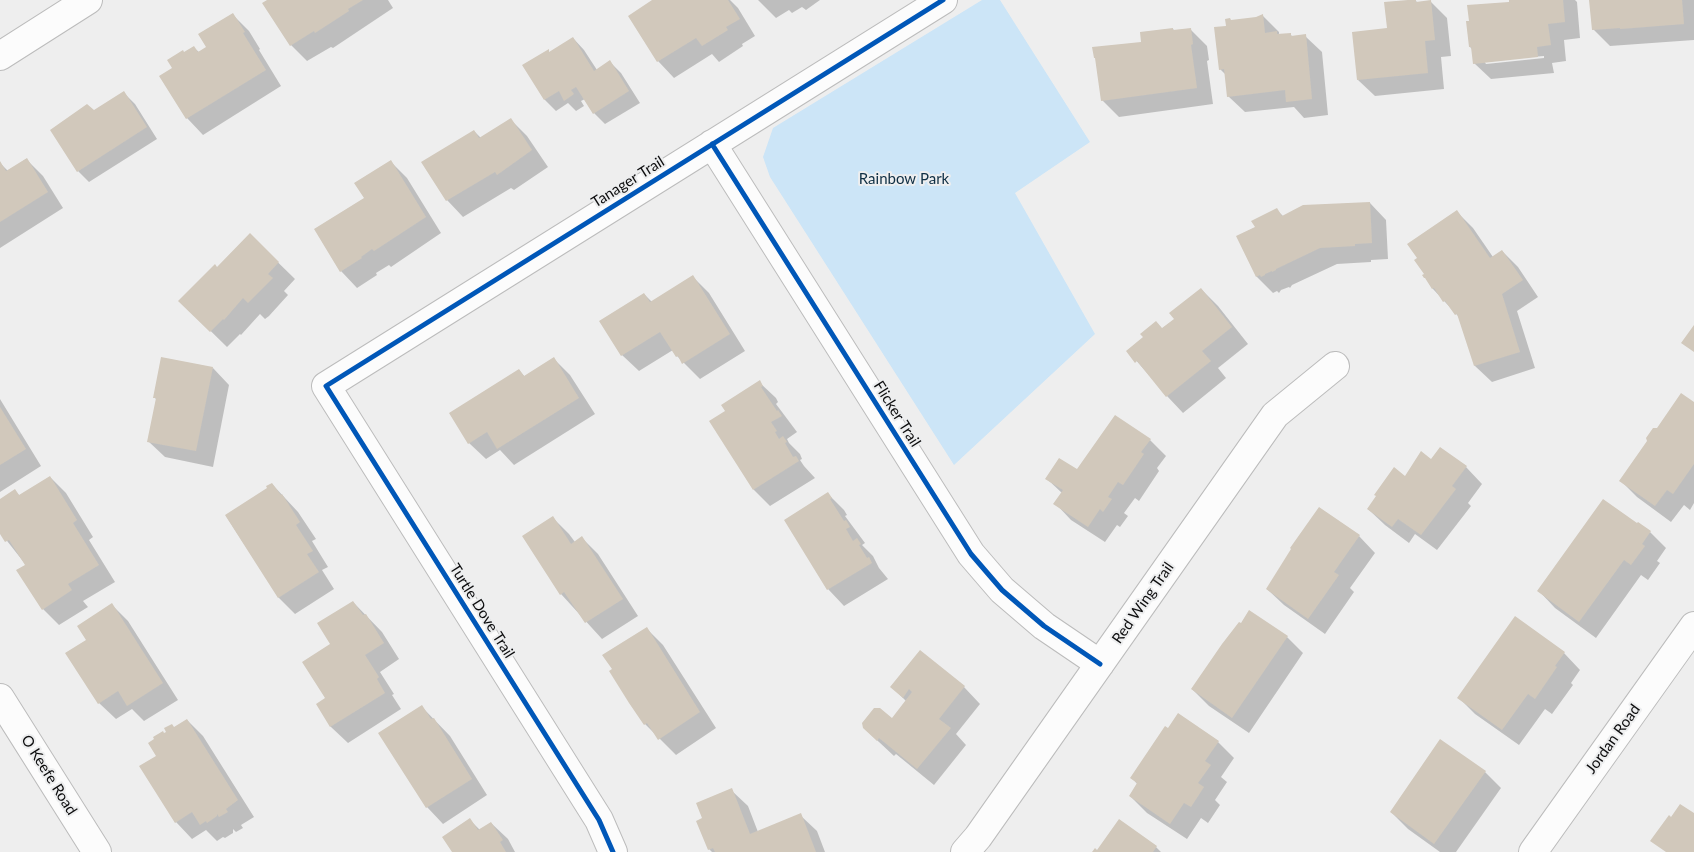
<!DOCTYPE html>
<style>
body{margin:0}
canvas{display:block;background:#eee}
</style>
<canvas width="1694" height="852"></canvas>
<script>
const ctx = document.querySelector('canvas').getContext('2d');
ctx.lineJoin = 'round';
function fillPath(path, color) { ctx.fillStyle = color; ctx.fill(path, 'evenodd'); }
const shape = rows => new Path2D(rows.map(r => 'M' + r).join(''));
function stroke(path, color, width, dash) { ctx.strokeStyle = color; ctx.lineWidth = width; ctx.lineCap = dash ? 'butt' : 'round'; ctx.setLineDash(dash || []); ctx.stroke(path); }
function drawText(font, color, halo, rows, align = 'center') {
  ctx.font = font + ' Lato,sans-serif'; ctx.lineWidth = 4; ctx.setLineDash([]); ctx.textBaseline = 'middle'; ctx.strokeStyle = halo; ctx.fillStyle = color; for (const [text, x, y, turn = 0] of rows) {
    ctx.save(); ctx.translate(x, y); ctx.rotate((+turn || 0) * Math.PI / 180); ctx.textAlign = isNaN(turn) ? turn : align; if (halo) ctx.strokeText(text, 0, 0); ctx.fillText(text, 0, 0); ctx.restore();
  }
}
const green = shape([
 [982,0,1000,0,1090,142,1015,193,1095,334,954,465,770,177,763,157,773,128]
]);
const shadow = shape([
 [270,0,388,0,393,8,333,48,331,47,307,61,291,45],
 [656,0,730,0,738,8,755,36,742,44,743,46,719,62,712,54,674,78,658,61],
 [758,0,820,0,806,10,802,7,792,13,789,10,776,18],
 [1510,0,1575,0,1577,2,1580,38,1564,40,1566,61,1552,63,1554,73,1491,79,1474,63,1473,50,1470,47,1510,4],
 [1544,56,1544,58,1486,64,1484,61],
 [1590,0,1694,0,1694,40,1610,46,1593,29],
 [1416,1,1418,3,1430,1,1447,18,1451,56,1441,57,1444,89,1375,96,1358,80,1388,30],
 [233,15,249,31,260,49,259,50,281,86,203,135,187,118,161,76,174,68,185,53,194,48,199,52,208,47],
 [1263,16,1279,32,1279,35,1290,34,1293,37,1305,36,1322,52,1328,115,1304,118,1294,107,1245,112,1228,96,1226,75,1220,69,1227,27],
 [1173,29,1175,31,1190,29,1207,46,1209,60,1207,61,1213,104,1119,117,1102,100,1142,43],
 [573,38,584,50,597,70,610,62,621,73,640,103,605,124,594,113,585,99,581,101,584,106,576,111,568,103,556,111,545,100,524,65,548,51,550,53],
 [124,93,135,104,157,139,89,182,78,171,94,112],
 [511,120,527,136,548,167,514,190,511,188,463,217,447,200,474,131,481,138],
 [26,159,43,176,63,208,0,248,0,163,8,171],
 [391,162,407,178,441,233,391,267,389,265,376,273,377,275,357,288,341,271,365,199],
 [1370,203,1386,220,1388,259,1371,260,1371,262,1337,264,1292,285,1290,288,1289,287,1281,290,1279,293,1277,291,1273,293,1257,277,1238,236,1256,227,1277,210,1284,217],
 [1457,212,1473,228,1493,257,1502,251,1518,267,1538,297,1517,311,1535,368,1492,382,1475,366,1459,317,1433,289,1429,282],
 [250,235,295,279,284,291,288,295,269,316,265,319,260,314,241,335,240,334,227,347,180,301,217,268],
 [693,277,709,293,745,351,700,379,677,356,673,350,639,371,622,355,644,294,652,302],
 [1201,289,1218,306,1248,344,1218,368,1226,378,1183,413,1167,396,1128,351,1175,320],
 [554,359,570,375,595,414,514,465,500,450,486,459,469,443,451,413,519,370,525,377],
 [213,368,229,385,213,467,165,457,148,441,157,400,154,397],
 [759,382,776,398,778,402,776,404,797,432,787,439,789,443,800,454,802,459,800,460,804,466,815,478,770,506,754,490,726,411],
 [0,399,41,466,0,492],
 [1694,404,1694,503,1690,510,1684,505,1671,522,1637,497,1621,481,1657,429],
 [1150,440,1166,456,1157,468,1159,471,1139,501,1135,498,1124,513,1128,516,1120,527,1117,525,1105,542,1071,520,1055,503,1062,493,1047,479,1077,471],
 [1432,460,1466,467,1482,484,1468,503,1471,506,1437,550,1415,534,1409,543,1385,525,1368,509,1405,477],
 [50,477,66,493,93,537,89,540,115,582,83,601,88,607,59,625,43,609,26,565,0,532,0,500,15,491,20,496],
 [272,484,298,512,316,539,312,541,328,567,322,570,334,589,295,614,279,598,226,516,269,489],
 [828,494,844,510,847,515,845,516,865,543,862,545,873,556,879,568,888,579,844,606,828,589],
 [553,518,569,534,575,542,582,538,598,554,638,616,602,639,561,594],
 [1650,532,1666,548,1657,561,1660,563,1648,580,1641,575,1596,638,1555,608,1539,591],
 [1359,536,1375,553,1350,588,1354,592,1325,634,1284,605,1267,589],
 [353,602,382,632,399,659,380,672,394,694,392,695,401,709,348,743,331,727,318,704,326,699,332,645],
 [112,605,128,621,178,700,144,721,132,709,116,719,99,703,87,641],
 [1515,618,1564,653,1580,670,1571,683,1573,685,1552,714,1545,709,1519,745,1475,714,1459,698],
 [647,629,663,645,716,728,676,755,645,724],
 [1287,637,1303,653,1249,733,1209,706,1192,689],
 [892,687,964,687,980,704,956,734,966,745,934,785,896,754,894,756,864,728,892,719,907,702],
 [422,707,450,736,487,795,443,824,427,807],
 [187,720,203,736,254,817,241,825,243,828,236,832,233,829,233,833,225,838,223,837,217,841,206,830,192,839,176,822,141,766,158,756,165,734],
 [1218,742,1234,758,1221,777,1227,782,1215,800,1220,805,1208,823,1201,818,1187,839,1147,813,1130,796,1138,785,1132,778],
 [1485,772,1501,788,1456,852,1440,852,1408,829,1391,812],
 [731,790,748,806,758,832,800,815,817,831,825,852,712,852,709,849,704,819],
 [470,820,480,830,491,823,508,839,515,852,454,852],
 [1119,821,1156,847,1161,852,1094,852,1098,851]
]);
const building = shape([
 [267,0,363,0,348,9,349,11,315,33,314,31,290,46,262,3],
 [652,0,728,0,740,19,726,27,728,30,702,46,696,38,657,62,628,16],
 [1408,0,1416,0,1416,2,1431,0,1435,40,1425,41,1428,73,1357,80,1352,32,1387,28,1384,2],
 [1509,0,1563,0,1565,22,1548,24,1551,45,1537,47,1538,57,1473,64,1471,47,1469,47,1466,21,1469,21,1467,5,1509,2],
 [1589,0,1682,0,1684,24,1620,29,1620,28,1592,30],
 [233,13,245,32,243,33,266,70,186,119,159,76,172,68,167,60,183,50,184,52,194,46,198,52,206,47,198,34],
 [1263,14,1265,33,1277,31,1277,34,1291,33,1291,36,1306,34,1312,99,1286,102,1285,90,1227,97,1224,69,1219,70,1214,27,1226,26,1225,19,1230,18,1231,20,1256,17],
 [1173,28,1173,30,1191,28,1193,44,1191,45,1197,88,1101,101,1095,58,1094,58,1092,47,1141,42,1140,32],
 [573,37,594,71,610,60,629,91,593,114,576,87,571,90,574,94,564,101,559,91,544,100,522,65,549,49,549,52],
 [124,91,147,127,77,172,50,130,87,104,94,110],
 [511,118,532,150,497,175,495,172,446,201,421,162,474,130,479,138],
 [27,158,48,192,0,222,0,161,6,171],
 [391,160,426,217,374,251,372,249,361,257,362,258,340,272,314,229,364,198,354,183],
 [1370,202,1372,243,1355,244,1355,246,1320,248,1276,269,1276,270,1272,272,1272,271,1265,274,1265,275,1261,277,1260,275,1256,277,1236,236,1255,227,1251,221,1277,208,1282,216,1303,205],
 [1457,210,1490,258,1502,250,1523,280,1502,294,1520,352,1474,366,1457,314,1455,315,1445,301,1443,302,1434,288,1432,289,1425,278,1424,278,1422,275,1424,274,1414,260,1417,258,1407,244],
 [250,233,279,262,268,274,273,278,248,303,243,298,224,320,223,319,210,332,178,301,215,264,217,267],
 [693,275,730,334,682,364,678,356,676,357,660,332,621,356,599,321,644,293,650,302],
 [1201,288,1232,327,1202,351,1211,361,1166,397,1137,361,1135,363,1126,351,1143,337,1140,334,1156,321,1162,328,1174,319,1169,313],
 [1694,325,1694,352,1681,343],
 [161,357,213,367,196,451,147,442,156,398,153,398],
 [554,357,579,398,497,449,487,432,468,444,449,413,519,369,524,376],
 [760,380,763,386,761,387,777,411,778,410,782,416,771,422,777,431,775,432,779,439,783,436,787,442,785,443,793,457,796,456,799,461,753,490,709,421,725,411,721,405],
 [1681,393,1694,402,1694,464,1673,494,1667,490,1655,506,1619,481,1647,441,1646,438,1653,428,1657,428],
 [0,407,26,449,0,465],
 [1115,415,1151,439,1141,452,1144,454,1123,485,1118,482,1108,497,1112,499,1103,512,1100,509,1088,527,1053,504,1063,490,1045,479,1059,458,1077,469],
 [1440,447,1467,466,1452,486,1456,489,1421,535,1398,519,1392,527,1367,509,1376,496,1374,495,1394,467,1405,476,1421,451,1431,459],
 [50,476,77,520,73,523,99,565,68,584,72,590,42,610,16,570,25,565,9,540,5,542,0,534,0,499,15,489,19,495],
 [272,483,281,495,282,494,300,522,296,525,313,551,307,554,319,572,278,598,225,515,267,488,266,486],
 [828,492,832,498,830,499,844,521,846,520,850,527,846,529,853,541,857,538,861,544,859,545,867,558,869,557,872,563,827,590,784,520],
 [1603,499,1637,523,1638,522,1651,531,1642,544,1645,546,1631,565,1624,560,1579,622,1537,591],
 [1319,507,1360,535,1334,572,1339,575,1308,619,1266,589,1291,549,1290,548],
 [553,516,571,544,582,536,623,599,585,623,564,592,560,595,522,536],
 [353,601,363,615,366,614,384,643,365,655,379,677,377,679,385,693,330,727,316,704,325,698,302,662,330,644,317,623],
 [112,603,163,683,127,706,118,691,98,704,65,653,86,640,77,626],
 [1249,610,1288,636,1232,718,1191,689,1222,644,1239,622,1241,623],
 [1515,616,1565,652,1555,666,1557,667,1535,699,1528,694,1502,730,1457,698],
 [647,627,700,712,658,740,647,723,644,725,629,703,609,671,612,669,602,655],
 [920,650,965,686,939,719,951,728,917,769,879,738,877,741,863,728,862,723,874,708,880,708,892,718,912,692,909,689,903,698,890,687],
 [422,705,431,719,434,718,472,779,426,808,378,733],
 [1178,713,1219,741,1205,761,1211,765,1198,783,1204,787,1191,807,1184,803,1170,824,1129,796,1137,783,1130,778,1165,726,1168,728],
 [187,719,238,800,226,809,228,812,219,817,217,814,217,816,207,823,206,821,200,825,192,812,175,823,139,766,156,756,148,743,154,739,153,737,163,731,164,733,166,732,164,728,172,724,174,727],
 [1440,739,1486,771,1434,844,1390,812],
 [732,788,750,834,801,813,816,852,715,852,713,848,708,850,696,821,702,818,696,803],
 [1680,804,1694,813,1694,852,1666,852,1650,841,1669,815,1671,817],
 [470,818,478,830,491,822,503,840,500,842,506,852,452,852,442,837],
 [1119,819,1157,846,1153,852,1092,852,1095,848,1097,850]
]);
const minor = shape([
 [0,56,88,0],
 [712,144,971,554,1002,590,1044,626,1100,664],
 [0,698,97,852],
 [613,852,599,820,326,386,943,0],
 [965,852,978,837,1275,415,1335,366],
 [1533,852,1694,626]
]);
const cycleway = shape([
 [712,144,971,554,1002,590,1044,626,1100,664],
 [613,852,599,820,326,386,943,0]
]);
const parkNames = [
 ["Rainbow Park",904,179]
];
const streetNames = [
 ["Tanager Trail",628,182,-32],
 ["Flicker Trail",897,414,58],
 ["Red Wing Trail",1143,603,-55],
 ["Turtle Dove Trail",482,611,58],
 ["Jordan Road",1613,739,-54],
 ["O Keefe Road",49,775,58]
];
fillPath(green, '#cce5f7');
fillPath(shadow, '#0003');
fillPath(building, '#d1c8bb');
stroke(minor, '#bcbcbc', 30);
stroke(minor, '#fcfcfc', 28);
stroke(cycleway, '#0057b8', 5);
drawText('15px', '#0f2f44', '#edeeef', parkNames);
drawText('15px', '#0c0c0d', '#edeeef', streetNames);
</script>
